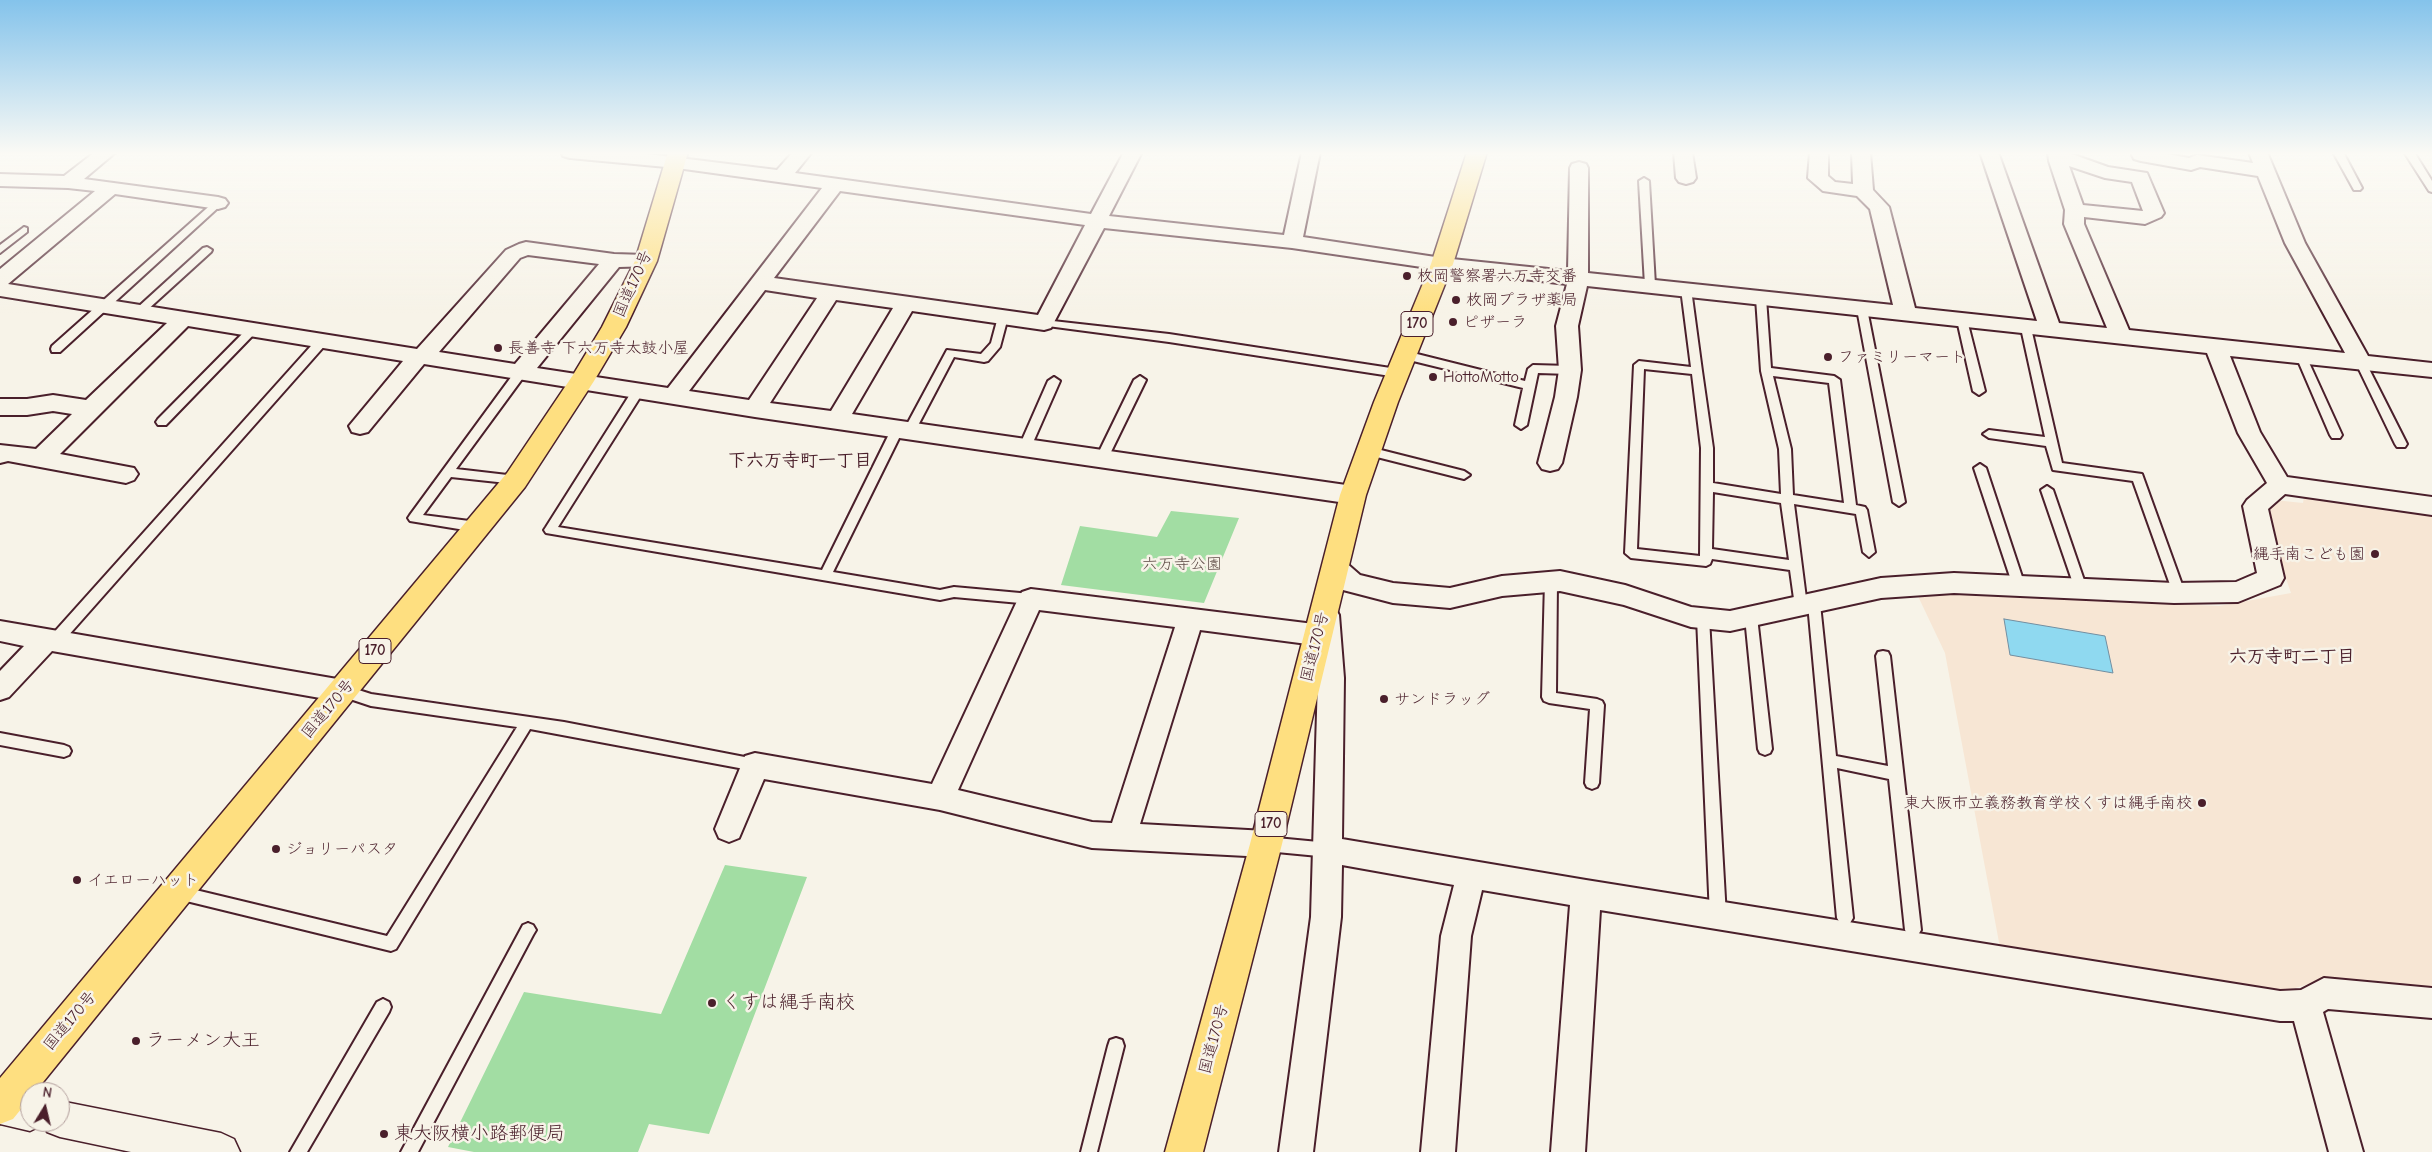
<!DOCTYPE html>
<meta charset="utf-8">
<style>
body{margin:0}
#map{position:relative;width:2432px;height:1152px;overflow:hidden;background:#f7f3e8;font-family:"Comic Neue",sans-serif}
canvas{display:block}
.north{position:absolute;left:20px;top:1082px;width:50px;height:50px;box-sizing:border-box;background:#f7f3e8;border:1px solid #b29e9c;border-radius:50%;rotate:9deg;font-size:14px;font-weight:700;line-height:20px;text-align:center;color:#4a1f2b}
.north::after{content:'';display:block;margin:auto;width:18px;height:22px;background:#4a1f2b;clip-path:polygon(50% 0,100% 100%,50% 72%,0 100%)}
</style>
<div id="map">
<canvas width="2432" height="1152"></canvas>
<div class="north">N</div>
</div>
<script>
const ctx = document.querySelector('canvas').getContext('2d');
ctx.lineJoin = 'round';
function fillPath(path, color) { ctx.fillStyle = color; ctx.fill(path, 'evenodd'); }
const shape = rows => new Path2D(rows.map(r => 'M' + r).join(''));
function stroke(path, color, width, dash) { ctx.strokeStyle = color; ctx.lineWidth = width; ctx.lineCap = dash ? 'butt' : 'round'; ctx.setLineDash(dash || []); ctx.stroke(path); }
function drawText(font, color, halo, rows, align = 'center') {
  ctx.font = font + ' "Comic Neue","Klee One",sans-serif'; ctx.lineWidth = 5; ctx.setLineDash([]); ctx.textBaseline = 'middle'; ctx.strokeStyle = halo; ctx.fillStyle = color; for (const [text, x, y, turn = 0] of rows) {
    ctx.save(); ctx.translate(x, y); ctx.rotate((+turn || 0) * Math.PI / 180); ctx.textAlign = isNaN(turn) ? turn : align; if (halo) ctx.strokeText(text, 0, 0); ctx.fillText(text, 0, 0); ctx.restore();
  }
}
const built = shape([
 [2304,497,2432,511,2432,994,2316,982,2270,995,2001,953,1945,653,1916,592,2219,606,2291,593,2263,513,2274,500,2303,503]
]);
const green = shape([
 [1171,511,1239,518,1204,603,1061,585,1080,526,1157,537],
 [725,865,807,877,709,1134,649,1124,638,1152,474,1152,448,1147,524,992,661,1014]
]);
const water = shape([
 [2004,619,2105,636,2113,673,2010,655,2004,619]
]);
const service = shape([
 [2333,152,2343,152,2362,188,2360,190,2354,190,2333,152],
 [2404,152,2414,152,2432,181,2432,192,2429,191,2404,152],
 [1644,178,1649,181,1655,285,1650,288,1645,285,1639,181,1644,178],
 [218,200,223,203,221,205,60,352,52,352,51,349,52,346,215,201,218,200],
 [24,227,27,228,27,232,0,253,0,245,24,227],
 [207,247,212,250,211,252,145,312,137,312,137,308,203,248,207,247],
 [1686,286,1691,289,1702,371,1713,448,1713,483,1781,494,1779,449,1761,371,1756,298,1757,296,1761,295,1766,298,1771,368,1834,376,1840,380,1856,505,1865,507,1867,510,1875,552,1869,557,1863,552,1856,514,1794,504,1807,606,1805,610,1797,610,1795,606,1790,570,1712,559,1710,564,1706,566,1631,558,1625,553,1634,365,1639,361,1691,367,1681,289,1686,286],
 [1644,369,1692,374,1701,448,1700,556,1637,549,1644,369],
 [1773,376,1829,383,1844,503,1793,495,1791,449,1773,376],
 [1713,492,1781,503,1789,560,1712,549,1713,492],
 [1862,306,1867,309,1905,502,1899,506,1893,502,1857,309,1862,306],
 [1003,314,1008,317,1000,347,988,361,984,362,954,357,914,433,906,433,904,430,947,350,981,354,991,343,998,317,1003,314],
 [1962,317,1967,320,1985,391,1979,395,1973,391,1957,320,1962,317],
 [1044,320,1169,334,1397,369,1402,373,1397,377,1169,342,1040,325,1039,323,1044,320],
 [254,324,259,328,258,330,166,425,158,425,156,422,158,419,250,326,254,324],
 [2026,324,2031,328,2062,463,2142,474,2185,593,2183,597,2175,597,2173,593,2133,481,2053,470,2046,446,1989,438,1983,434,1989,430,2045,437,2021,328,2026,324],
 [323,336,328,340,327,343,59,646,49,646,48,642,49,638,319,337,323,336],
 [1405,351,1525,381,1528,369,1533,365,1570,366,1575,370,1570,374,1538,373,1527,425,1521,429,1515,425,1523,388,1401,358,1400,355,1401,352,1405,351],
 [2301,352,2306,356,2342,435,2340,438,2332,438,2330,435,2296,356,2301,352],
 [2361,359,2366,363,2407,444,2405,447,2397,447,2395,444,2356,363,2361,359],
 [521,368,526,372,525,375,456,469,516,476,520,477,522,480,520,483,516,484,451,477,423,515,477,522,481,524,483,527,481,530,477,532,410,521,408,518,410,515,517,369,521,368],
 [1140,376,1146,380,1108,458,1102,462,1098,461,1096,458,1134,380,1140,376],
 [1054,377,1060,381,1031,447,1025,451,1021,450,1019,447,1048,381,1054,377],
 [638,387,644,391,558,527,822,570,892,428,898,424,904,428,833,572,940,590,954,587,1031,594,1035,595,1037,599,1035,603,1031,604,954,597,940,600,546,533,544,530,546,527,634,388,638,387],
 [1369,447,1464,471,1470,475,1464,479,1365,454,1363,451,1369,447],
 [1980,464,1986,468,2025,586,2023,589,2015,589,2013,586,1974,468,1980,464],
 [2047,486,2053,490,2087,589,2085,592,2077,592,2075,589,2041,490,2047,486],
 [1551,576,1555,578,1557,581,1556,693,1597,699,1602,701,1604,705,1599,783,1597,787,1592,789,1587,787,1585,783,1590,709,1549,703,1544,701,1542,697,1545,581,1547,578,1551,576],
 [1814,599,1818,600,1820,604,1836,756,1888,766,1876,656,1878,652,1883,651,1888,652,1890,656,1921,930,1918,935,1913,937,1908,935,1905,930,1889,779,1837,768,1853,918,1850,923,1845,925,1840,923,1837,918,1808,604,1810,600,1814,599],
 [1751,612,1756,613,1757,617,1772,749,1770,753,1765,755,1760,753,1758,749,1745,617,1746,613,1751,612],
 [1703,613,1708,614,1709,618,1726,916,1723,921,1718,923,1713,921,1710,916,1697,618,1698,614,1703,613],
 [343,685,371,694,564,722,755,759,760,761,762,765,760,769,755,771,530,729,396,949,391,951,174,898,172,893,174,888,179,886,387,936,517,727,371,706,338,695,336,691,338,687,343,685],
 [0,733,64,745,69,747,71,751,69,755,64,757,0,745,0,733],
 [1266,837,1329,843,1334,845,1336,850,1334,855,1329,857,1266,851,1261,849,1259,844,1261,839,1266,837],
 [528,923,533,925,536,930,533,935,418,1152,401,1152,523,925,528,923],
 [383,999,389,1002,391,1007,389,1012,307,1152,290,1152,377,1002,383,999],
 [1116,1038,1122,1040,1124,1046,1097,1152,1081,1152,1108,1046,1110,1040,1116,1038]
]);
const minor = shape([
 [95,152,116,152,84,179,218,197,225,199,228,203,225,207,218,209,115,194,8,284,417,349,506,250,519,244,526,242,614,254,646,255,653,256,656,261,653,266,619,267,537,368,668,388,822,188,677,168,570,158,563,156,561,152,631,152,777,170,793,152,812,152,795,173,1091,214,1124,152,1142,152,1109,216,1284,235,1302,152,1320,152,1303,237,1442,258,1568,271,1570,168,1572,164,1579,162,1586,164,1588,168,1588,273,1893,305,1870,209,1857,196,1823,191,1808,178,1810,152,1828,152,1828,176,1835,182,1853,184,1852,152,1870,152,1873,190,1889,207,1915,308,2037,321,1980,152,1998,152,2059,323,2107,328,2064,224,2065,210,2049,161,2048,152,2066,152,2108,167,2147,173,2164,213,2161,217,2145,224,2084,217,2084,224,2129,330,2345,353,2285,243,2258,176,2200,167,2191,170,2141,161,2134,159,2132,155,2132,152,2156,152,2189,158,2197,155,2253,163,2249,152,2267,152,2305,243,2368,356,2432,363,2432,377,2230,356,2260,432,2287,477,2432,497,2432,515,2285,494,2268,509,2284,578,2280,585,2238,602,2174,603,1954,593,1881,598,1730,631,1691,627,1624,605,1560,591,1502,596,1450,608,1393,603,1343,590,1326,575,1323,568,1326,561,1335,558,1344,561,1360,575,1393,583,1450,588,1502,576,1560,571,1625,585,1691,607,1730,611,1881,578,1954,573,2174,583,2236,582,2257,573,2243,506,2247,500,2267,483,2238,433,2207,353,1587,286,1578,326,1581,370,1577,397,1562,463,1558,469,1550,471,1542,469,1538,463,1555,397,1559,370,1556,326,1567,284,1442,270,1292,248,1104,228,1051,328,1044,330,912,311,852,414,1353,486,1361,489,1365,495,1361,501,1353,504,755,417,424,364,368,432,360,434,352,432,349,426,403,361,188,326,60,454,134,468,138,474,134,480,126,483,8,461,0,463,0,445,36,449,72,414,53,411,27,415,0,415,0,399,27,399,53,395,86,400,167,323,0,296,0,269,95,191,68,188,0,186,0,174,64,176,95,152],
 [2069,166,2105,178,2132,182,2143,211,2083,205,2069,166],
 [840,191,1085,225,1038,315,774,278,840,191],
 [528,255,599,264,515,364,439,352,520,258,528,255],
 [765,290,817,298,749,400,689,391,765,290],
 [836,300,893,308,831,411,770,403,836,300],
 [1674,152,1692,152,1696,178,1693,182,1686,184,1679,182,1676,178,1674,152],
 [1031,589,1314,624,1313,615,1317,608,1326,605,1335,608,1339,615,1344,678,1342,839,1586,880,2280,991,2301,990,2324,978,2432,988,2432,1018,2328,1009,2323,1012,2363,1152,2329,1152,2294,1021,2280,1021,1600,910,1585,1152,1551,1152,1570,905,1482,890,1471,936,1455,1152,1421,1152,1441,936,1454,885,1342,865,1341,917,1313,1152,1279,1152,1311,917,1318,678,1315,645,1200,630,1140,824,1266,831,1276,835,1281,844,1276,853,1266,857,1092,848,940,810,764,779,739,838,729,842,719,838,715,829,745,756,755,753,932,784,1018,599,1022,592,1031,589],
 [1039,610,1175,627,1112,823,1092,822,958,790,1039,610],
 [0,621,343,680,352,683,356,691,352,699,343,702,52,651,9,697,0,700,0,671,24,646,0,641,0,621]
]);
const tertiary = shape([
 [0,1088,30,1095,30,1122,60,1122,60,1101,221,1133,234,1139,240,1152,131,1152,60,1137,47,1132,44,1124,30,1131,0,1124,0,1088]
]);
const trunk = shape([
 [668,152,688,152,657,261,626,327,594,381,525,487,35,1092,30,1092,30,1098,13,1119,0,1124,0,1078,507,473,573,375,602,327,635,261,668,152],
 [1467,152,1487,152,1453,264,1398,402,1366,495,1282,844,1203,1152,1165,1152,1250,844,1340,495,1374,402,1431,264,1467,152]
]);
const markers = [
 [1407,276,5,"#4a1f2b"],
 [1456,300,5,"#4a1f2b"],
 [1453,322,5,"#4a1f2b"],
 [498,348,5,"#4a1f2b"],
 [1828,357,5,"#4a1f2b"],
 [1433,377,5,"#4a1f2b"],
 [2375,554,5,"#4a1f2b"],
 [1384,699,5,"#4a1f2b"],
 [2202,803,5,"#4a1f2b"],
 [276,849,5,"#4a1f2b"],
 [77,880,5,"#4a1f2b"],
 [712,1003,5,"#4a1f2b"],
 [136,1041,5,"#4a1f2b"],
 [384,1134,5,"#4a1f2b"]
];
const shields = [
 [1417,324,32],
 [375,651,32],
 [1271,824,32]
];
const shieldNames = [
 ["170",1417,324],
 ["170",375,651],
 ["170",1271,824]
];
const poiNames = [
 ["枚岡警察署六万寺交番",1417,276],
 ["枚岡プラザ薬局",1466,300],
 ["ピザーラ",1463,322],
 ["長善寺 下六万寺太鼓小屋",508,348],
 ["ファミリーマート",1838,357],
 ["HottoMotto",1443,377],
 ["縄手南こども園",2365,554,"right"],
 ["サンドラッグ",1394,699],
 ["東大阪市立義務教育学校くすは縄手南校",2192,803,"right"],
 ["ジョリーパスタ",286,849],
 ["イエローハット",87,880]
];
const streetNames = [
 ["国道170号",633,284,-66],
 ["国道170号",1315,647,-76],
 ["国道170号",328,709,-50],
 ["国道170号",70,1021,-50],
 ["国道170号",1214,1039,-75]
];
const parkNames = [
 ["六万寺公園",1182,564]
];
const neighbourhoodNames = [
 ["下六万寺町一丁目",800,461],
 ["六万寺町二丁目",2292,657]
];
const nearPoinames = [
 ["くすは縄手南校",722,1003],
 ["ラーメン大王",146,1041],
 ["東大阪横小路郵便局",394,1134]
];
fillPath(built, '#f7e6d4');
fillPath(green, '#a2dda3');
fillPath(water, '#8fd9f0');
stroke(water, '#738fa1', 1);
stroke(service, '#4a1f2b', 4);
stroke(minor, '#4a1f2b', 4);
stroke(tertiary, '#4a1f2b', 3);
stroke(trunk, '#4a1f2b', 3);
fillPath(service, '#f7f3e8');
fillPath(minor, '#f7f3e8');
fillPath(tertiary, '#f7f3e8');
fillPath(trunk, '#fedf80');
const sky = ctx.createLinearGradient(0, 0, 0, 313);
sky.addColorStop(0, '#84c3eb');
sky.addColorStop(0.49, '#fbfaf5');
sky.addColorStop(1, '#fbfaf500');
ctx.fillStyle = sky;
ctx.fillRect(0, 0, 2432, 313);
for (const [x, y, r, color] of markers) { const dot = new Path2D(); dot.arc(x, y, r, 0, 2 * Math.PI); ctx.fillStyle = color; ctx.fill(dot); stroke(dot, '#f7f3e8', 2); }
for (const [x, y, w] of shields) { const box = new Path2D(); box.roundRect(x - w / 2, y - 12.5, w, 25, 4); ctx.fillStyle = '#f7f3e8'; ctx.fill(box); stroke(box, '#4a1f2b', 1); }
drawText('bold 15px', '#4a1f2b', null, shieldNames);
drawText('16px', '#4a1f2b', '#f7f3e8', poiNames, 'left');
drawText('16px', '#4a1f2b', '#f7f3e8', streetNames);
drawText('16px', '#604e49', '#f7f3e8', parkNames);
drawText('bold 18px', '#4a1f2b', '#f7f3e8', neighbourhoodNames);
drawText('19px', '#4a1f2b', '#f7f3e8', nearPoinames, 'left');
</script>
